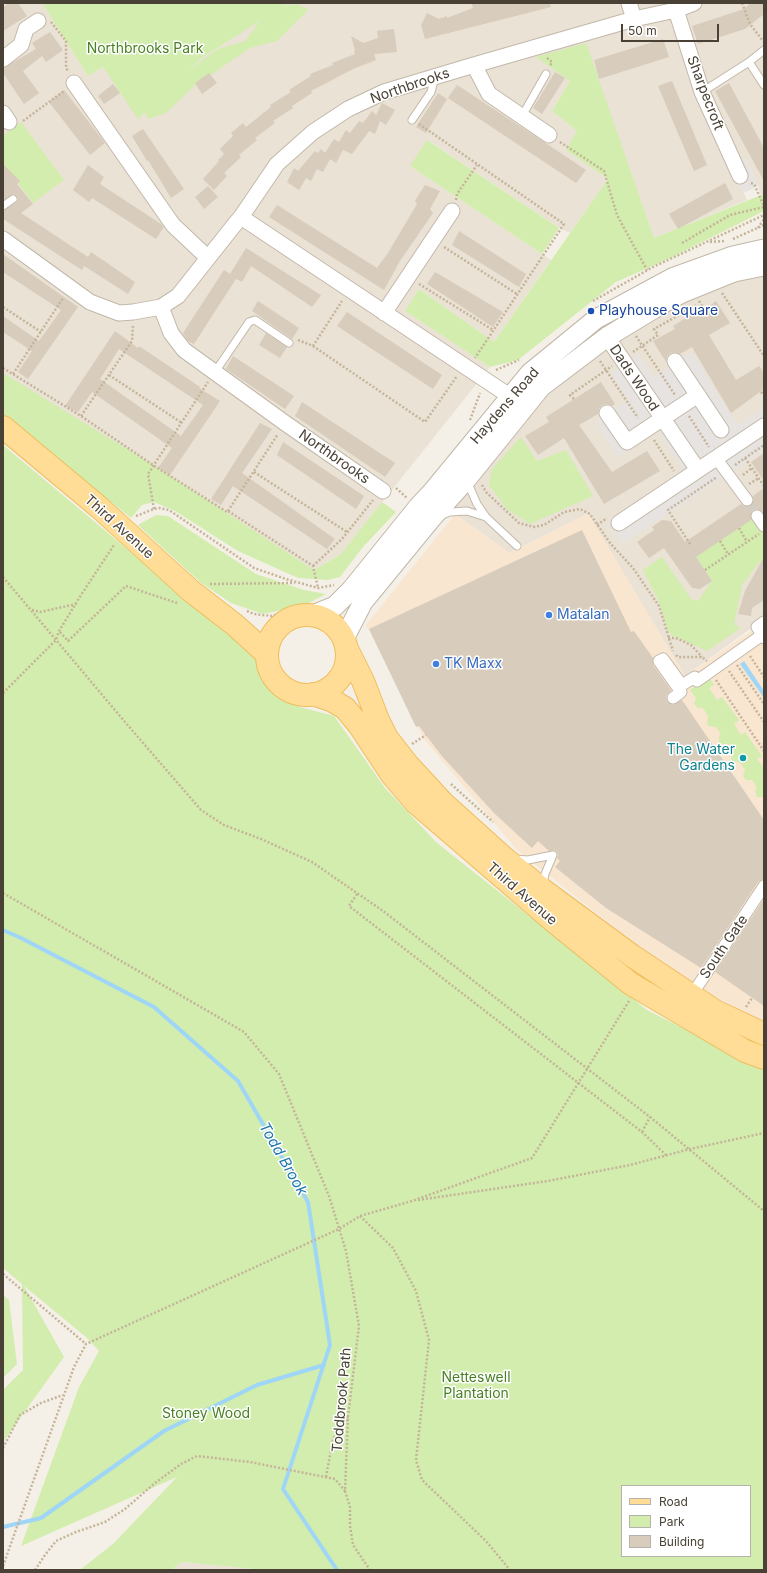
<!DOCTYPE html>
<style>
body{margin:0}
#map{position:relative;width:767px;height:1573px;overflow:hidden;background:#f5f0e7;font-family:Inter,sans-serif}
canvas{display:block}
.frame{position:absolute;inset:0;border:4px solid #494135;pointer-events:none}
.legend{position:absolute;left:621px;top:1485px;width:130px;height:72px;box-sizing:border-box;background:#fff;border:1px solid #b6b3ae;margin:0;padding:5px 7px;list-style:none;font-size:12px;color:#494135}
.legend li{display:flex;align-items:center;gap:8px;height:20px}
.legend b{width:20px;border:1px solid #b6b3ae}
.scale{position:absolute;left:621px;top:24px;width:98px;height:18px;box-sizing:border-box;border:2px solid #494135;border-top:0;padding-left:5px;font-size:12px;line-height:14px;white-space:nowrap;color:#494135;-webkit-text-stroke:3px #fff;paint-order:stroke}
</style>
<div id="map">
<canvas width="767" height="1573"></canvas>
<div class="frame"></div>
<ul class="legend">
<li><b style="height:5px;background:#ffdd97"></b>Road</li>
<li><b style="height:11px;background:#d2edad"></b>Park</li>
<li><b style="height:11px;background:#d8ccbc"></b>Building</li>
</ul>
<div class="scale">50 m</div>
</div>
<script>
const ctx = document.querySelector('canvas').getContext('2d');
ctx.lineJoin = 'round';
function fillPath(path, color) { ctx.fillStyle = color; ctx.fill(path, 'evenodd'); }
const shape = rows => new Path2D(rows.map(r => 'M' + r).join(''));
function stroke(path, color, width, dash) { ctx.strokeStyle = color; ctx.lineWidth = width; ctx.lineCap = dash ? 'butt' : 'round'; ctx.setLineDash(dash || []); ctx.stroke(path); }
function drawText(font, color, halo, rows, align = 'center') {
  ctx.font = font + ' Inter,sans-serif'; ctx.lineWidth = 3; ctx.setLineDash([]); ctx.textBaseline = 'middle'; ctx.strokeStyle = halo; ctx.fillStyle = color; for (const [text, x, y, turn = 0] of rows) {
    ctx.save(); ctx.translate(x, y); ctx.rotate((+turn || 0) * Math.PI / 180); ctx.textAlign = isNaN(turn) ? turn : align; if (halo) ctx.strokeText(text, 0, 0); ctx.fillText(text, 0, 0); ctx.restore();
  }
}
const residential = shape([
 [3,3,42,3,88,76,103,67,157,99,203,57,288,3,764,3,764,194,761,195,758,186,746,159,731,165,747,200,654,238,585,43,570,81,552,111,577,131,566,150,608,179,570,233,559,228,429,141,410,166,551,260,494,342,419,289,405,311,490,367,341,554,314,570,3,374],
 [764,266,764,619,685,676,588,514,509,553,455,514,446,502,541,387,607,337],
 [182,1562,265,1570,171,1570]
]);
const commercial = shape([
 [588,513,685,676,764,622,764,1025,659,963,517,850,424,739,366,625,455,514,510,553]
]);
const green = shape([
 [42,3,288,3,284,6,296,4,309,9,277,41,250,48,193,87,166,113,148,119,145,112,138,119,103,67,88,76],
 [260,21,245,41,218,49,189,70,203,57],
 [586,43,654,238,764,194,764,211,670,258,616,282,518,360,490,367,405,311,419,289,494,342,608,179,566,150,577,131,552,111,570,81,536,57],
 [21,122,64,180,33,203,3,163,3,136],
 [427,140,559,228,542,254,410,166],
 [3,373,153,465,314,570,341,554,382,502,396,512,363,547,340,577,328,580,298,578,238,551,175,511,154,502,142,505,131,518,3,414],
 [521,437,537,461,566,450,593,496,530,524,507,509,489,485,492,469],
 [3,445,257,658,273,693,300,707,334,716,385,788,436,842,647,1010,764,1069,764,1570,265,1570,182,1562,171,1570,80,1570,114,1543,177,1477,21,1546,79,1387,99,1351,86,1337,24,1286,64,1357,3,1442,3,1390,23,1370,22,1284,3,1268],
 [622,1486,750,1486,750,1556,622,1556],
 [156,515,168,516,256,574,304,590,326,594,305,605,263,614,231,603,200,582,138,525],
 [755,517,764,534,764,559,757,565,742,585,734,625,741,628,707,651,672,635,668,631,659,602,643,570,662,557,691,599,698,601,712,581,696,557],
 [709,677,714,685,709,688,717,700,722,697,739,720,734,724,741,735,745,732,762,756,757,759,764,768,764,797,757,797,755,791,757,787,752,780,746,780,743,776,745,770,740,762,732,761,731,758,733,752,728,744,722,744,719,742,719,736,721,734,716,727,708,726,707,723,708,716,703,708,698,708,694,704,696,698,690,690],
 [3,1295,9,1300,17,1364,3,1378]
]);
const parking = shape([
 [746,159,758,186,744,193,731,165],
 [691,352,738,425,764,408,764,451,622,544,607,521,684,471,658,431,618,457,595,422,628,401,611,373,638,354,653,377]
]);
const water = shape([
 [744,661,764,691,764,698,740,664]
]);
const stream = shape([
 [3,930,21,938,154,1007,238,1081,308,1202,330,1345,283,1489,337,1570],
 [3,1527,41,1518,164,1431,257,1385,324,1365]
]);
const building = shape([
 [9,3,18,3,27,16,3,31,3,7],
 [471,3,550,3,551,7,425,39,421,25,427,13,439,19,447,16,447,18,473,8],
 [751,3,764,3,764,14,745,29,698,44,692,26,744,9],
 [394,29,397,52,374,54,376,60,353,69,311,91,312,93,292,106,293,108,273,121,275,123,255,138,257,140,239,155,241,157,224,173,227,176,214,190,203,179,219,161,218,160,224,154,220,149,233,136,231,133,243,123,246,127,271,107,270,105,291,92,289,90,311,76,310,74,333,65,332,63,355,54,354,51,355,50,351,36,363,43,378,38,377,31],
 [50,32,63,50,46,62,42,56,23,71,39,93,24,104,3,73,3,68,36,49,32,43],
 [663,39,669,57,599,79,594,60],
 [555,72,565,78,542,114,533,108],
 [209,73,217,83,202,94,195,83],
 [672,81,707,165,694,171,658,86],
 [729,83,764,148,764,181,715,91],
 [113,84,120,93,104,104,98,96],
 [457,85,544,142,586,170,576,183,448,98],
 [64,90,105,143,90,155,49,102],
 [438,93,447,99,426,133,416,127],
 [382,103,395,110,386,125,380,121,375,134,369,131,352,154,343,150,336,163,330,159,323,172,317,169,311,181,306,178,299,190,287,182,294,168,298,171,315,151,318,153,321,149,325,153,334,139,339,142,346,130,350,133,359,121,363,123,372,111,376,115],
 [143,129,184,189,171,198,148,160,147,161,132,136],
 [3,164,20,181,17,184,33,204,21,213,88,257,91,252,135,282,128,294,84,266,82,270,3,219,3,211,16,203,18,199,17,196,13,194,3,200],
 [88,165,104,177,100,184,161,224,164,227,156,239,92,198,89,202,73,190],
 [725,183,733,199,678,229,669,214],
 [425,185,440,191,430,209,433,213,400,261,384,290,269,217,277,205,377,268,388,253,417,204,415,201],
 [208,186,218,197,204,209,195,197],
 [459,231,526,274,519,287,452,245],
 [246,248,321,295,312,307,251,266,242,282,235,278,236,279,194,344,188,341,183,333,224,270,230,274],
 [3,254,78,307,28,379,18,372,32,351,3,332,3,316,39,341,61,310,3,272],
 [435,272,503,312,493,327,427,284],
 [258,301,299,328,292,339,252,311],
 [716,301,730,323,709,335,736,380,759,366,764,373,764,389,731,413,692,347,680,354,675,352,670,353,667,357,666,362,653,341,675,329,673,326,694,313,698,315],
 [347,312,442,375,433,389,337,326],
 [115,331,138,348,139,346,200,387,199,388,220,401,170,475,158,468,172,448,92,392,78,412,65,406],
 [119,349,203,405,181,436,100,379],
 [266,333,287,347,280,358,259,345],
 [233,356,294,396,285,409,226,369],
 [601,382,615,404,612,406,607,404,602,405,599,409,598,414,579,425,612,472,647,451,660,471,604,504,564,438,538,455,525,436,549,422,546,417],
 [302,402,395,463,385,477,295,416],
 [260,423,272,429,242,473,335,539,327,549,233,486,221,505,211,499],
 [283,442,364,496,356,509,277,455],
 [764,453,764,481,751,462],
 [764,488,764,511,763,512,757,509,753,510,751,513,751,520,696,557,712,581,700,589,692,588,664,548,649,558,637,542,654,530,652,527,662,520,671,521,685,542,741,504,745,507,751,506,754,502,753,496],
 [582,530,631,632,634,631,653,658,653,665,671,690,666,696,667,702,673,705,682,700,764,820,764,879,758,882,701,968,606,908,555,867,560,861,557,858,558,855,557,852,554,850,549,851,538,841,532,848,495,814,441,755,419,726,416,727,369,629],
 [764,557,764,600,752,608,751,616,738,614,745,591],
 [764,899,764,1006,715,972]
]);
const pedestrianTunnel = shape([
 [747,500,757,516]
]);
const path = shape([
 [742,3,750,24,763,41],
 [51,22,66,41,66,68,68,71],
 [547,58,552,62,550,66],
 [23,121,64,91],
 [419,124,564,224,475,358],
 [560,142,604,171,617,215,647,270],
 [751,183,754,184,764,206],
 [456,200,457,194,477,165],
 [758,228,764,219],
 [733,239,764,225],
 [710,242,725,241],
 [682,243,730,215,764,207],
 [444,247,517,294],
 [419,284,493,330],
 [722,293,764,356],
 [593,301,653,267,764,215],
 [699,301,704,309],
 [3,307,41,332],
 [636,336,675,395],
 [298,340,313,346,342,301],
 [313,346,425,422,457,376],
 [633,352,658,335,654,329,697,305],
 [600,361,638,418],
 [3,368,81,416,153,465,227,512,228,511,313,566,318,588],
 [496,370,519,360],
 [13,374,63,298],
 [109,375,182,423],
 [761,392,764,395],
 [574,399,570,395,612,366],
 [81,416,132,341,133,326],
 [689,416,709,447],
 [470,420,480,393],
 [654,440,674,471],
 [745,458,764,486],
 [735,465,764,445],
 [254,472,347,532],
 [743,475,752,468],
 [749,484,759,478],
 [482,485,486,492,519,523,534,527,544,525,564,512,580,509,590,514,610,543,633,568,659,606,673,651],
 [396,488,407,498],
 [154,509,148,474,208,382],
 [228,511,278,434],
 [136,516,154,509,159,508,169,510,254,568,286,579,318,588,334,585],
 [597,525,607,518],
 [739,528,747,542],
 [720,541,728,554],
 [690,544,668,510,717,477],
 [313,566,342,539,373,500],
 [705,570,759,534],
 [3,577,125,722,201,810,224,825,261,839,312,862,383,911,650,1117,764,1211],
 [210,584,295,583],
 [32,610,40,612,76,604],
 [247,611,254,614,272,616,300,608],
 [60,632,68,641,126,586,177,603],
 [668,638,676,638,691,645,702,657],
 [676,655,678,657,702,657,707,661],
 [750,656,764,677],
 [737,665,764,704],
 [729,671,764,722],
 [716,680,764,751],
 [3,693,56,640,59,631,81,595,114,545],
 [412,744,426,735],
 [451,784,493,822],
 [3,893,244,1032,279,1074,329,1196,346,1251,359,1326,348,1417,345,1491,350,1507,350,1526,353,1545,370,1570],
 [357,894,349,906,642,1132,667,1156],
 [746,1007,752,998],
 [642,1132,650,1117],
 [418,1200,548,1181,630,1165,690,1149,764,1133],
 [360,1216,393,1248,416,1291,429,1340,416,1460,422,1480,486,1541,510,1570],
 [3,1274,86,1344],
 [3,1448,20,1415,41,1403,63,1395],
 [326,1477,333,1439,348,1417],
 [3,1566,74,1367,86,1344,339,1229,360,1216,412,1201,532,1158,629,1001],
 [35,1570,45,1555,56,1541,76,1532,105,1522,125,1509,155,1483,181,1464,197,1456,250,1462,335,1479,345,1491]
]);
const service = shape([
 [749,62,764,50],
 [702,92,749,62,764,85],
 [522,116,546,74],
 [412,120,431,92,435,77],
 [3,206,13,199],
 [215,372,249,322,255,320,289,343],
 [442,515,450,512,467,511,486,517,477,504,467,481],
 [486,517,517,546],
 [515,859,528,860,553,855,545,874,543,886]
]);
const pedestrian = shape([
 [716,458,747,500],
 [757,516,764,526],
 [764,622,757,627,764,638],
 [673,698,681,692,659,661,663,659,682,685,695,677,697,681,762,635],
 [697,987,764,886]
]);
const minor = shape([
 [629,3,634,19],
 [676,10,694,3],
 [3,59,21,45,26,29,38,21],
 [474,65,634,19,676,10,702,92,740,176],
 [74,83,173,225,208,258],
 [3,113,9,122],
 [241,217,511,397],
 [3,239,90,302,119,313,133,312,161,307,178,296,235,224,241,217,277,164,313,132,348,109,384,92,474,65,489,94,549,135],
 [161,307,171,333,184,350,285,423,383,491],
 [384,313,452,211],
 [607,337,698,470],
 [675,361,721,430],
 [607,413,627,442,698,395],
 [619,523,764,426]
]);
const tertiary = shape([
 [313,615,335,606,351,590,418,507,432,492,530,373,596,319,672,278,733,256,764,249],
 [344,639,363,602,431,519,466,480,541,387,607,337,660,305,682,293,734,272,764,266]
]);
const primary = shape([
 [3,427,100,508,191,591,235,625,267,654],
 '267 655a40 40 0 1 1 80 0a40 40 0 1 1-80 0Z',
 [346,647,363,681,378,720,387,738,408,765,443,803,503,857,543,890,631,955,715,1011,764,1034],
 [313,694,331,700,345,708,359,725,392,775,416,803,552,920,631,984,745,1051,764,1058]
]);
const markers = [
 [591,311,4,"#1a4fb4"],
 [549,615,4,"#3f7fe0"],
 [436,664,4,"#3f7fe0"],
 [743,758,4,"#0f9aa8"]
];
const parkNames = [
 ["Northbrooks Park",145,49],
 ["Netteswell",476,1378],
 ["Plantation",476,1394],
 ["Stoney Wood",206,1414]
];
const streetNames = [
 ["Northbrooks",410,86,-19],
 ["Sharpecroft",705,93,69],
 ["Dads Wood",634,378,56],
 ["Haydens Road",505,406,-49],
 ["Northbrooks",334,457,35],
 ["Third Avenue",119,527,42],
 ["Third Avenue",522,894,41],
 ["South Gate",724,947,-56],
 ["Toddbrook Path",342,1400,-85]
];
const transitNames = [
 ["Playhouse Square",599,311]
];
const shopNames = [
 ["Matalan",557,615],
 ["TK Maxx",444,664]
];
const cultureNames = [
 ["The Water",735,750],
 ["Gardens",735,766]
];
const waterNames = [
 ["Todd Brook",283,1159,60]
];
fillPath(residential, '#eae2d5');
fillPath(commercial, '#f9e6d1');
fillPath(green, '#d2edad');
fillPath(parking, '#e6e3e0');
fillPath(water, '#9fd6f7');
stroke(stream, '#9fd6f7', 4);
fillPath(building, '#d8ccbc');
stroke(pedestrianTunnel, '#d3cdc3', 11, [11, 5.5]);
stroke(service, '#c2b8a9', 9);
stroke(pedestrian, '#c2b8a9', 13);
stroke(minor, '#c2b8a9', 17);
stroke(tertiary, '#c2b8a9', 21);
stroke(primary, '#efbd5c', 24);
stroke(path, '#c5b499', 2.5, [2, 2]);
stroke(service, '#fff', 7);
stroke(pedestrian, '#fff', 11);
stroke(minor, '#fff', 15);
stroke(tertiary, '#fff', 19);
stroke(primary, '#ffdd97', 22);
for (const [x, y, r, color] of markers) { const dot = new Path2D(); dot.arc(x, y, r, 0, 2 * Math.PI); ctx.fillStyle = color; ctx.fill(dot); stroke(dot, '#fff', 1.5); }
drawText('14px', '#4a8123', '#fff', parkNames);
drawText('14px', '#494135', '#fff', streetNames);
drawText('14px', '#164399', '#fff', transitNames, 'left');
drawText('14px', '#366cbe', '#fff', shopNames, 'left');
drawText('14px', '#0d838f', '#fff', cultureNames, 'right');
drawText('italic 15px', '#2278ae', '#fff', waterNames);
</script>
